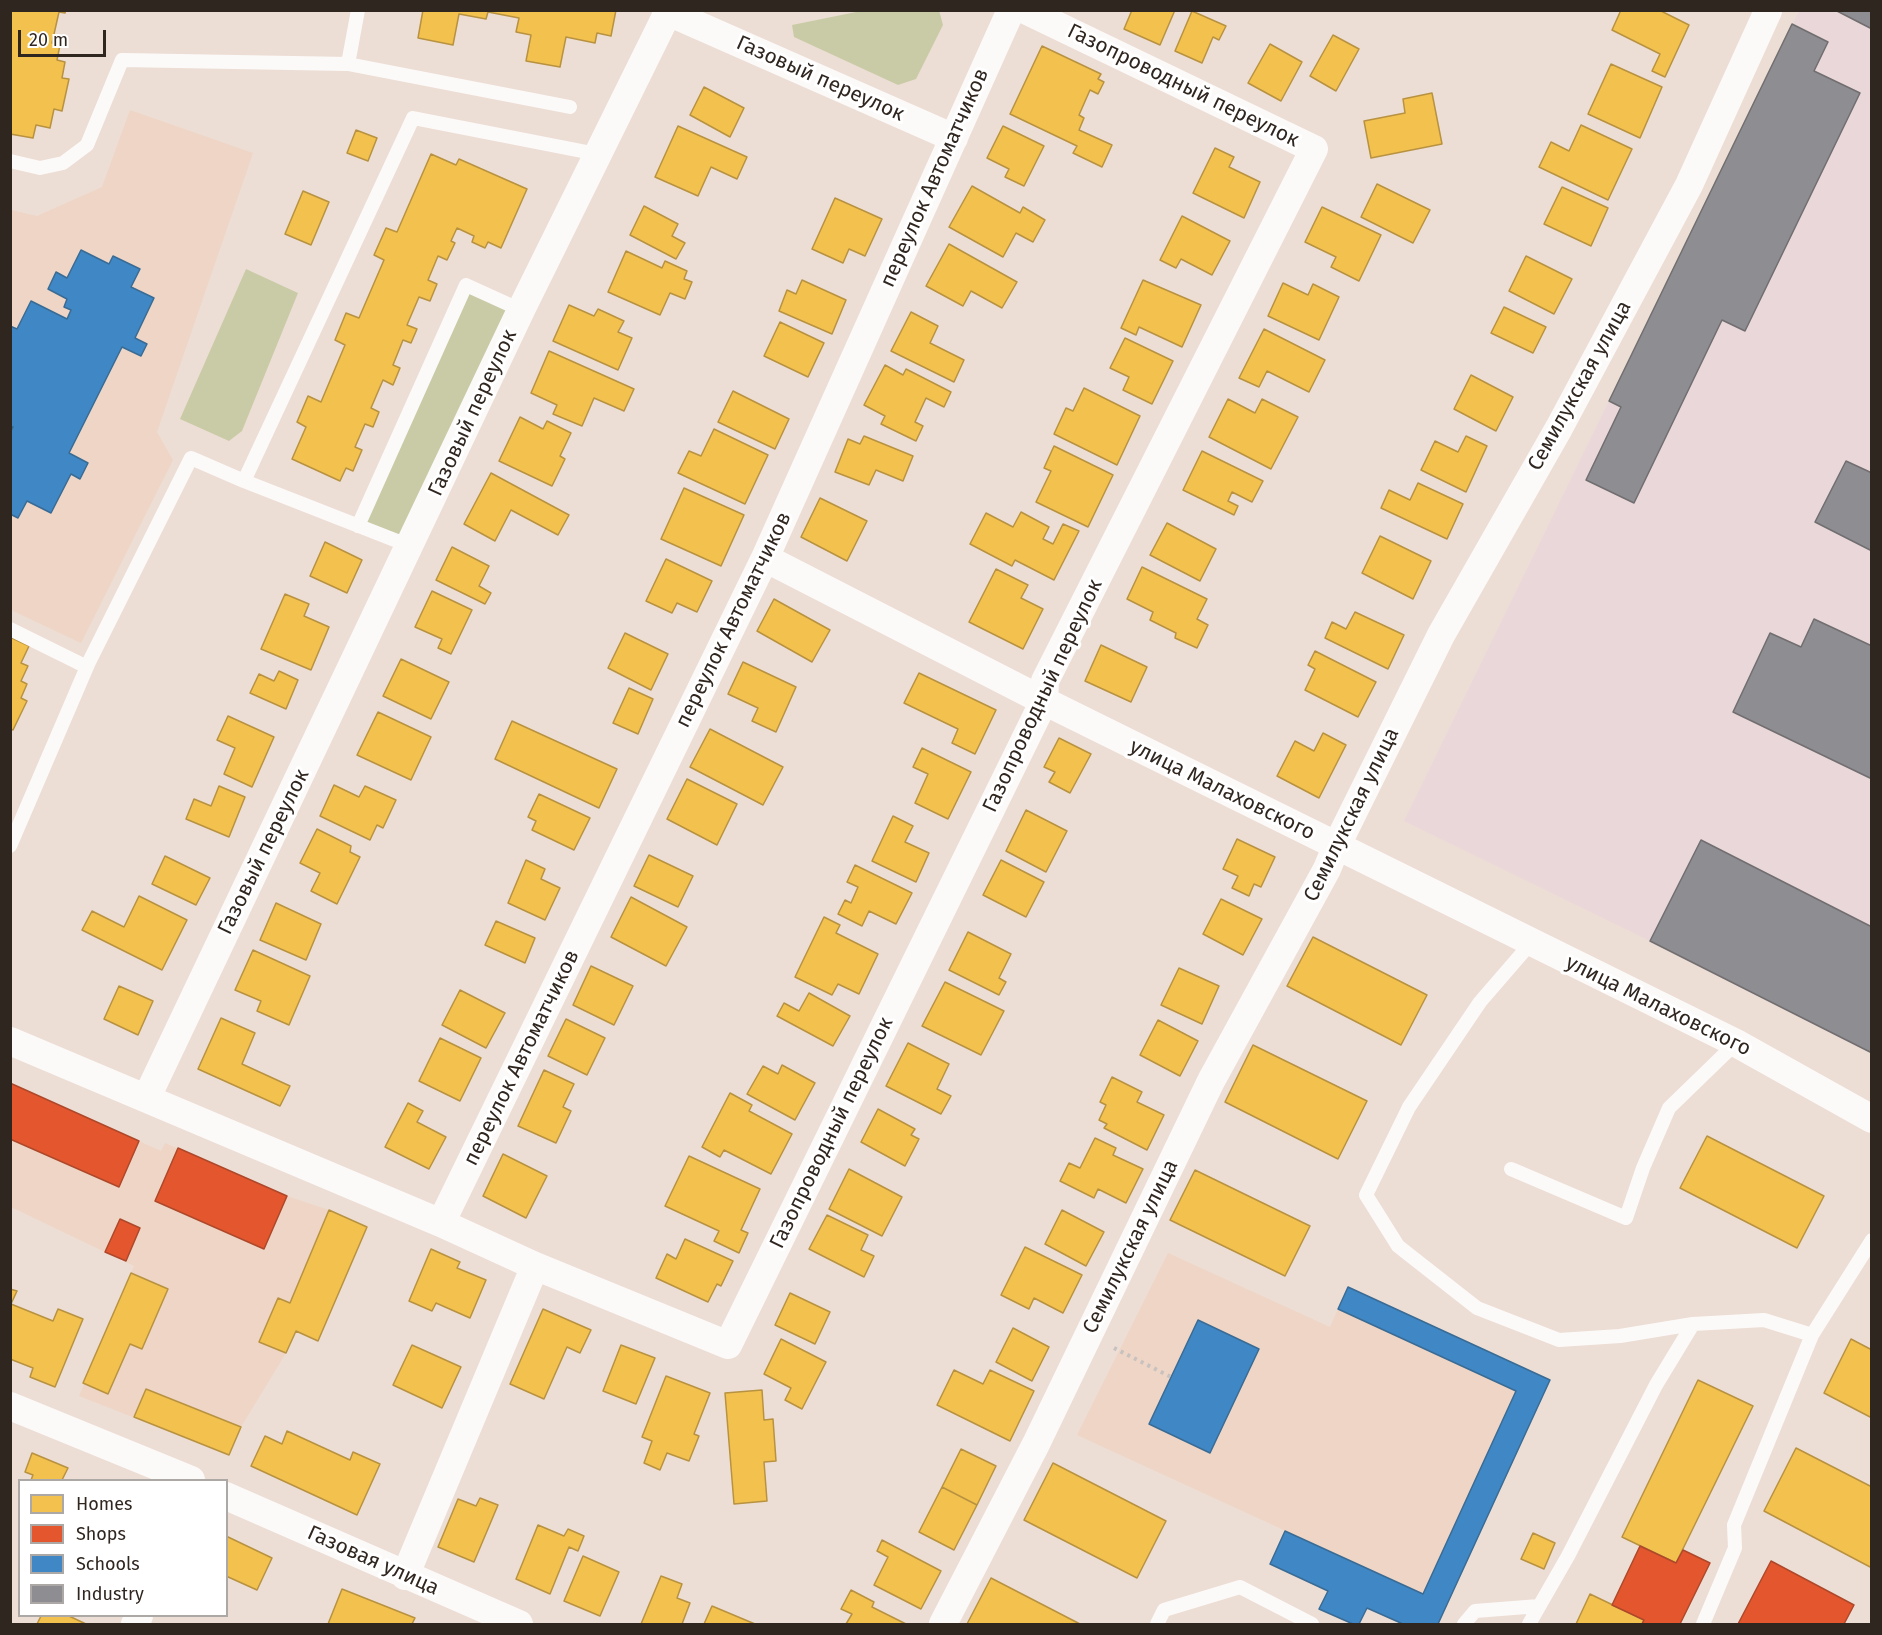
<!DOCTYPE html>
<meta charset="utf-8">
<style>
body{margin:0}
#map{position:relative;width:1882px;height:1635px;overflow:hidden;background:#edded5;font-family:"Fira Sans",sans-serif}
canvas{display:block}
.frame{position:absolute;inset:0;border:12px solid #302620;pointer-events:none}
.legend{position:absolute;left:18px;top:1479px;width:210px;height:138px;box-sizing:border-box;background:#fff;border:2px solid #aca8a6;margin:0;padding:8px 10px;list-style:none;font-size:18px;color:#302620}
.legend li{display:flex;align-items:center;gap:12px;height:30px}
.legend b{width:30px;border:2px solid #aca8a6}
.scale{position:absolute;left:18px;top:30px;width:88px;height:27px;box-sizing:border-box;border:3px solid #302620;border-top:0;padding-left:8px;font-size:18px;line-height:21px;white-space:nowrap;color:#302620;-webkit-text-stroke:4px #fff;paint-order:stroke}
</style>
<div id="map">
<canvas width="1882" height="1635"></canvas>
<div class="frame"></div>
<ul class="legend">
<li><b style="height:16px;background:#f2c14e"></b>Homes</li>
<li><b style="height:16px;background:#e4572e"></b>Shops</li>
<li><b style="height:16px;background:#3f88c5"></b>Schools</li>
<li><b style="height:16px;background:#8d8d92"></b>Industry</li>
</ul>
<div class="scale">20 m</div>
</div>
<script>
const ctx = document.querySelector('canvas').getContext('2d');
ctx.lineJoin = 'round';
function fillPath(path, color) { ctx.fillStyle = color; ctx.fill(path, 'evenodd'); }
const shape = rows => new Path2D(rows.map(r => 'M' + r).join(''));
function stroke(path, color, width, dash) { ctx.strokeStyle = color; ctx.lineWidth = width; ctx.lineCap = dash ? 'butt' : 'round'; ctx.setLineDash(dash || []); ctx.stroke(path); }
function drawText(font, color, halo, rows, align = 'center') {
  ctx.font = font + ' "Fira Sans",sans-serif'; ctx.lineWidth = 6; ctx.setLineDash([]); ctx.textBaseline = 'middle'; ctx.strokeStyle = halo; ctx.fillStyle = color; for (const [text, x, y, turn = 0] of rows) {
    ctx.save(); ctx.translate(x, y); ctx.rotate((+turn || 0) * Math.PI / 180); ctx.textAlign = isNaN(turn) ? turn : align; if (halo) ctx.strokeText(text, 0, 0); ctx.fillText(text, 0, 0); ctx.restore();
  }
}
const built = shape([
 [130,110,253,153,157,432,173,460,81,643,11,610,11,210,37,216,102,187],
 [10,1083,161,1151,165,1143,287,1196,329,1210,367,1227,318,1341,295,1332,286,1353,241,1427,229,1455,79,1396,134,1266,11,1207],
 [1168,1253,1330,1327,1338,1309,1516,1391,1423,1594,1077,1435]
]);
const industrial = shape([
 [1799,11,1871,11,1871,1053,1650,941,1404,821]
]);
const green = shape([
 [939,10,943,25,916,79,898,85,794,37,792,25,861,11],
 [246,269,298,293,242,431,229,441,180,419],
 [466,285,521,310,410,546,358,526]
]);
const homes = shape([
 [10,10,66,10,65,13,59,12,52,43,60,45,57,60,65,62,62,78,69,79,62,111,54,109,50,128,36,125,33,138,10,134,10,10],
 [423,10,616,10,611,36,597,33,595,43,566,37,560,67,526,61,531,35,516,32,519,18,488,12,486,19,459,14,453,45,418,38,423,10],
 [1132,10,1175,10,1160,45,1124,29,1132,10],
 [1621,10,1659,10,1689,25,1665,77,1652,71,1660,54,1612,30,1621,10],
 [1192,11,1226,26,1219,40,1213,37,1202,63,1175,51,1192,11],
 [1333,35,1359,49,1336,91,1310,76,1333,35],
 [1270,44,1302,62,1281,101,1248,83,1270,44],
 [1042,46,1101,74,1098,79,1104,82,1098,94,1090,90,1079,115,1084,118,1079,130,1112,145,1102,167,1073,153,1077,146,1010,114,1042,46],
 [1611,64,1662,87,1640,138,1588,114,1611,64],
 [704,87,744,108,730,137,690,115,704,87],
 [1432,93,1442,144,1371,158,1364,121,1405,113,1403,99,1432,93],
 [1581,125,1632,149,1608,200,1539,167,1551,142,1569,151,1581,125],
 [678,126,747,157,737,179,711,167,698,196,655,177,678,126],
 [1003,126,1044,146,1024,186,1005,177,1009,169,987,158,1003,126],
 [356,130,377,138,368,161,347,153,356,130],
 [1215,148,1234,157,1229,167,1260,182,1244,218,1193,193,1215,148],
 [431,154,456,165,459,159,527,189,501,248,488,242,485,248,472,242,474,236,457,228,451,241,455,243,447,260,438,256,428,280,437,284,430,301,419,297,407,325,417,329,411,343,403,340,393,365,400,368,393,385,383,380,371,408,379,412,373,427,365,424,355,447,362,450,353,471,346,468,340,481,292,459,306,427,297,422,308,396,321,402,345,345,335,340,346,313,359,318,384,260,374,255,386,228,397,232,431,154],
 [1377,184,1430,210,1413,243,1361,217,1377,184],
 [972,186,1020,213,1023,207,1045,220,1033,242,1016,233,1003,257,949,227,972,186],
 [1562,187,1608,208,1591,246,1544,224,1562,187],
 [303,191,329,202,311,245,285,234,303,191],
 [835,198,882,219,865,256,849,249,843,263,812,249,835,198],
 [644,206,678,224,672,236,685,243,676,259,630,235,644,206],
 [1322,207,1381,235,1359,281,1331,267,1336,257,1305,242,1322,207],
 [1182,216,1230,241,1212,275,1181,259,1176,268,1160,260,1182,216],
 [949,244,1017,282,1002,308,971,291,963,306,926,286,949,244],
 [626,251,662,268,665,261,687,271,684,279,692,282,685,299,670,293,660,315,608,292,626,251],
 [1526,256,1572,279,1554,314,1509,291,1526,256],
 [802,280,846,300,832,334,779,311,787,290,796,294,802,280],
 [1143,280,1201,305,1182,347,1139,327,1136,335,1121,328,1143,280],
 [1283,283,1308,295,1313,284,1339,297,1319,340,1268,316,1283,283],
 [569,305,594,316,598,309,624,321,618,332,632,338,618,370,553,341,569,305],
 [1504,307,1546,327,1533,353,1491,333,1504,307],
 [911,312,938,326,930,343,964,360,954,382,891,351,911,312],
 [780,322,824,343,808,377,764,356,780,322],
 [1264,329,1325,360,1309,392,1267,371,1259,387,1239,378,1264,329],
 [1125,338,1173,361,1152,404,1123,390,1129,377,1110,368,1125,338],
 [549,351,634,389,624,411,594,398,582,426,553,414,557,405,531,393,549,351],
 [885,365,903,375,906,369,951,392,944,407,926,398,915,422,923,426,916,441,881,424,885,416,864,405,885,365],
 [1471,375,1513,397,1496,431,1454,409,1471,375],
 [1084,388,1140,416,1117,465,1054,434,1066,408,1073,411,1084,388],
 [733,391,789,419,775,449,718,422,733,391],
 [1228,399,1255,413,1262,399,1298,417,1271,469,1209,437,1228,399],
 [520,417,543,429,547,421,571,433,560,456,565,459,552,486,499,461,520,417],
 [714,429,768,455,745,504,678,473,689,451,701,456,714,429],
 [864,436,913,456,903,481,876,470,869,485,835,472,848,439,860,444,864,436],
 [1466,436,1487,446,1466,492,1421,470,1435,441,1458,452,1466,436],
 [1054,446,1113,475,1088,527,1036,502,1051,471,1044,468,1054,446],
 [1202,451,1263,481,1252,502,1232,492,1228,501,1238,506,1234,515,1183,490,1202,451],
 [491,473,569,515,558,535,511,510,495,541,464,524,491,473],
 [1418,483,1463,504,1447,539,1381,508,1389,490,1410,500,1418,483],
 [684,488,744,515,721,566,661,539,684,488],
 [820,498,867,521,847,561,801,537,820,498],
 [1021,512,1049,527,1043,539,1053,544,1063,524,1079,531,1054,580,1015,560,1012,566,970,544,986,513,1013,527,1021,512],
 [1167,523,1216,549,1200,581,1150,555,1167,523],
 [1380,536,1431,561,1413,599,1362,573,1380,536],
 [325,542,362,560,347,593,310,576,325,542],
 [452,547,489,566,479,586,491,593,485,604,436,580,452,547],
 [666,559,712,581,697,612,677,603,672,613,646,601,666,559],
 [1142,567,1207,599,1197,619,1208,625,1197,648,1175,638,1176,633,1150,620,1153,612,1127,599,1142,567],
 [996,569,1028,585,1021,598,1043,609,1023,649,969,622,996,569],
 [432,591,472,610,451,654,438,648,442,639,415,627,432,591],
 [285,594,309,604,304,616,329,627,311,670,261,649,285,594],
 [774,599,830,630,812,662,757,631,774,599],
 [1355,612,1404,635,1388,669,1325,638,1332,622,1346,629,1355,612],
 [625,633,668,654,651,690,608,668,625,633],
 [10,637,29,646,21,663,28,666,21,681,27,684,21,698,27,701,13,730,10,729,10,637],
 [1101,645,1147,667,1131,702,1085,681,1101,645],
 [1315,651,1376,682,1358,717,1305,690,1315,669,1308,665,1315,651],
 [401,659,449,682,431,719,383,696,401,659],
 [743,662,796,687,776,732,752,721,758,708,728,694,743,662],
 [279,671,298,680,286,709,250,693,259,674,274,681,279,671],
 [919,673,996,710,975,754,952,743,958,729,904,703,919,673],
 [629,688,653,699,638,734,613,723,629,688],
 [378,712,431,737,411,780,357,755,378,712],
 [228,716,274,737,252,787,224,774,235,748,217,740,228,716],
 [512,721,617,769,599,808,495,759,512,721],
 [710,729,783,767,763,805,690,767,710,729],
 [1323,733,1346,745,1319,798,1277,776,1295,741,1314,751,1323,733],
 [1059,738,1091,754,1070,793,1049,782,1055,772,1044,767,1059,738],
 [922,748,971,772,948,819,915,803,928,774,913,767,922,748],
 [687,779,737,804,717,845,667,819,687,779],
 [334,785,359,797,365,786,396,800,383,828,377,825,370,840,320,816,334,785],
 [219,786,245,797,229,837,186,819,194,799,211,806,219,786],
 [539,794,590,818,574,850,532,830,536,821,528,817,539,794],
 [1026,810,1067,831,1046,872,1006,851,1026,810],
 [893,816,913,826,905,842,929,853,916,882,872,861,893,816],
 [317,829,351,846,350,852,360,857,337,904,311,891,320,873,300,863,317,829],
 [1237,839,1275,857,1261,887,1254,884,1249,896,1232,888,1238,876,1223,869,1237,839],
 [649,855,693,876,678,907,634,886,649,855],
 [165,856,210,878,196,905,152,884,165,856],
 [526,860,545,869,541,879,560,888,545,920,508,903,526,860],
 [1001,860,1044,882,1026,917,983,895,1001,860],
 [855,865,912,893,896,924,869,911,862,926,838,914,845,900,851,903,858,887,847,882,855,865],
 [139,896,187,920,162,970,82,930,92,911,124,927,139,896],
 [631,897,687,927,666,966,611,937,631,897],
 [1221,899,1262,919,1243,955,1203,934,1221,899],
 [276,903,321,924,306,960,260,940,276,903],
 [824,917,840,925,836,933,878,954,859,994,838,984,832,995,795,977,824,917],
 [496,921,535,938,525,963,485,945,496,921],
 [968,932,1011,954,999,978,1006,982,999,995,949,970,968,932],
 [1313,937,1427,995,1401,1045,1287,986,1313,937],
 [253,950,310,976,289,1025,257,1011,261,1001,235,990,253,950],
 [591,966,633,986,614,1025,573,1005,591,966],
 [1179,968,1219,986,1202,1024,1161,1005,1179,968],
 [945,982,1004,1011,981,1055,922,1026,945,982],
 [119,986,153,1001,138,1035,104,1019,119,986],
 [460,990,505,1013,486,1048,442,1025,460,990],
 [809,993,850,1016,833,1046,777,1016,784,1003,799,1011,809,993],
 [221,1018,255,1033,242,1064,290,1086,280,1106,198,1069,221,1018],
 [566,1019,605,1038,587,1075,548,1056,566,1019],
 [1158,1020,1198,1041,1180,1076,1140,1055,1158,1020],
 [440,1038,481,1058,460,1101,419,1081,440,1038],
 [908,1043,949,1064,937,1089,951,1096,941,1114,886,1086,908,1043],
 [1253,1045,1367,1101,1338,1159,1225,1102,1253,1045],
 [782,1065,815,1083,795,1120,747,1094,763,1066,778,1074,782,1065],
 [544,1070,574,1084,563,1107,571,1111,556,1143,518,1126,544,1070],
 [1112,1077,1142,1092,1137,1102,1164,1115,1147,1150,1104,1128,1107,1124,1099,1120,1106,1105,1100,1102,1112,1077],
 [730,1093,752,1105,749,1111,792,1134,771,1174,724,1150,720,1157,702,1147,730,1093],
 [408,1103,423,1111,417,1122,446,1137,429,1169,385,1147,408,1103],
 [878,1109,915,1129,911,1135,919,1139,905,1166,861,1142,878,1109],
 [1707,1136,1824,1196,1797,1248,1680,1188,1707,1136],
 [1095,1138,1116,1148,1113,1155,1143,1169,1126,1203,1098,1189,1094,1198,1060,1181,1069,1163,1080,1168,1095,1138],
 [503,1154,547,1176,526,1218,483,1196,503,1154],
 [689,1156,760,1189,741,1230,748,1233,739,1253,714,1241,719,1231,665,1206,689,1156],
 [849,1169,902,1197,882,1236,829,1209,849,1169],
 [1195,1170,1310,1226,1285,1276,1170,1220,1195,1170],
 [329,1210,367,1227,318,1341,296,1331,286,1353,259,1342,278,1298,290,1303,329,1210],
 [1062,1210,1104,1232,1086,1266,1045,1244,1062,1210],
 [827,1215,868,1235,861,1250,874,1256,864,1277,809,1249,827,1215],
 [685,1239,733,1261,721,1286,717,1284,708,1302,656,1278,667,1254,676,1259,685,1239],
 [1025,1247,1082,1275,1063,1313,1034,1298,1029,1309,1001,1295,1025,1247],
 [431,1249,460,1262,457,1268,486,1280,470,1318,436,1303,432,1311,409,1301,431,1249],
 [131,1273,168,1289,142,1349,130,1344,108,1394,83,1383,131,1273],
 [10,1289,17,1291,11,1304,53,1321,58,1309,83,1319,55,1387,30,1377,33,1368,10,1359,10,1289],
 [790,1293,830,1312,815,1344,775,1325,790,1293],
 [543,1309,591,1330,580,1353,567,1347,544,1399,510,1384,543,1309],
 [1013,1328,1049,1347,1032,1381,996,1362,1013,1328],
 [781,1339,826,1362,802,1409,785,1400,791,1388,764,1374,781,1339],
 [1851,1339,1872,1350,1872,1418,1824,1393,1851,1339],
 [412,1345,461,1367,442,1408,393,1385,412,1345],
 [621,1345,655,1358,636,1404,603,1391,621,1345],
 [954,1370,983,1384,990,1370,1034,1391,1010,1441,937,1405,954,1370],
 [666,1376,710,1393,694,1434,699,1436,689,1461,667,1453,660,1470,644,1463,652,1441,642,1437,666,1376],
 [1698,1380,1753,1406,1676,1563,1622,1537,1698,1380],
 [146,1389,241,1427,229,1455,134,1417,146,1389],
 [762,1390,764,1420,773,1419,776,1461,764,1462,767,1501,734,1504,725,1393,762,1390],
 [287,1431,350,1460,353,1452,380,1464,357,1515,251,1466,265,1436,282,1444,287,1431],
 [1796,1448,1872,1487,1872,1568,1764,1511,1796,1448],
 [961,1449,996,1466,977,1505,942,1487,961,1449],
 [32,1453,68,1468,62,1480,31,1480,33,1475,25,1472,32,1453],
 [1053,1463,1166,1521,1137,1578,1024,1520,1053,1463],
 [942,1487,977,1505,954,1550,919,1532,942,1487],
 [480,1498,498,1505,474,1562,438,1547,458,1499,476,1506,480,1498],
 [538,1525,564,1536,568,1529,584,1536,578,1551,569,1547,550,1594,516,1579,538,1525],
 [1533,1533,1555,1543,1544,1569,1521,1559,1533,1533],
 [226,1536,272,1558,257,1590,226,1576,226,1536],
 [882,1540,941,1571,921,1609,874,1585,888,1557,877,1551,882,1540],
 [583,1556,619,1572,600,1616,564,1601,583,1556],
 [661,1576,682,1584,677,1598,690,1603,682,1624,641,1624,661,1576],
 [991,1578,1080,1624,967,1624,991,1578],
 [342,1589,415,1618,412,1624,328,1624,342,1589],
 [851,1590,874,1602,872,1607,906,1624,846,1624,852,1614,841,1609,851,1590],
 [1590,1594,1644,1620,1642,1624,1576,1624,1590,1594],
 [712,1606,755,1624,704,1624,712,1606],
 [41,1616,69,1616,86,1624,37,1624,41,1616]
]);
const shops = shape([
 [10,1083,139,1141,119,1187,10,1139,10,1083],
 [178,1148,287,1196,264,1249,155,1201,178,1148],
 [120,1219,140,1228,126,1261,105,1252,120,1219],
 [1640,1546,1676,1563,1683,1550,1710,1563,1680,1624,1642,1624,1644,1620,1612,1605,1640,1546],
 [1771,1561,1854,1605,1844,1624,1738,1624,1771,1561]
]);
const schools = shape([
 [81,250,109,264,113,256,140,269,131,287,154,298,135,338,147,344,141,356,122,347,69,453,88,463,80,479,71,474,51,513,27,501,18,518,10,514,10,432,13,427,10,426,10,326,17,329,31,301,67,319,71,310,64,307,67,299,48,289,56,272,67,278,81,250],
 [1348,1287,1550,1380,1438,1624,1403,1624,1367,1608,1359,1624,1353,1624,1319,1609,1328,1591,1270,1564,1285,1531,1423,1594,1516,1391,1338,1309,1348,1287],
 [1198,1320,1259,1349,1210,1453,1149,1424,1198,1320]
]);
const industry = shape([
 [1835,10,1872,10,1872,29,1835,10],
 [1792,24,1828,42,1814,71,1860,93,1745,331,1722,320,1634,503,1586,480,1621,407,1609,401,1792,24],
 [1846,461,1872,473,1872,551,1815,522,1846,461],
 [1814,619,1872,646,1872,779,1733,712,1770,633,1801,647,1814,619],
 [1701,840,1872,927,1872,1053,1650,941,1701,840]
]);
const path = shape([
 [1114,1348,1171,1377]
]);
const lane = shape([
 [348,64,358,10],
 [10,161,40,168,63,163,87,145,122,60,348,64,570,107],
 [244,481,413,118,597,154],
 [358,526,466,285,521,310],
 [10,629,87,667],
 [10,846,89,662,191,458,244,481,410,546],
 [1531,943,1480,1002,1409,1107,1366,1195,1398,1246,1477,1308,1559,1340,1620,1336,1693,1324],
 [1511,1169,1626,1218,1643,1168,1669,1108,1736,1043],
 [1157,1624,1164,1610,1240,1587,1312,1624],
 [1464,1624,1475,1611,1539,1606],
 [1529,1624,1568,1556,1656,1385,1693,1324,1764,1320,1812,1335],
 [1703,1624,1735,1548,1734,1525,1812,1335,1872,1240]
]);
const street = shape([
 [765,558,1044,701,1736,1043,1872,1119],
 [10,1041,441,1223,535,1266,728,1345,1044,701,1045,681,1314,149,1025,10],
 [147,1097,521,310,668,12,954,138],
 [441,1223,765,558,1011,10],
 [10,1406,191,1480],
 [226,1496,519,1624],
 [405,1576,535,1266],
 [135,1624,139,1616],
 [943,1624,1036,1444,1211,1081,1327,869,1336,847,1441,635,1559,428,1689,185,1768,11,1766,10]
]);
const streetNames = [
 ["Газовый переулок",820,79,24],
 ["Газопроводный переулок",1183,86,26],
 ["переулок Автоматчиков",935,178,-66],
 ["Семилукская улица",1580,386,-61],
 ["Газовый переулок",473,413,-65],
 ["переулок Автоматчиков",734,620,-64],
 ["Газопроводный переулок",1043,696,-65],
 ["улица Малаховского",1222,790,26],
 ["Семилукская улица",1352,815,-64],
 ["Газовый переулок",264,852,-64],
 ["улица Малаховского",1658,1006,26],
 ["переулок Автоматчиков",522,1058,-64],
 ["Газопроводный переулок",832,1133,-64],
 ["Семилукская улица",1131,1247,-64],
 ["Газовая улица",373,1561,24]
];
fillPath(built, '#eed5c5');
fillPath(industrial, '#ead7d9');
fillPath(green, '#c9cba7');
fillPath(homes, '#f2c14e');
stroke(homes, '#b89240', 1.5);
fillPath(shops, '#e4572e');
stroke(shops, '#ae482a', 1.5);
fillPath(schools, '#3f88c5');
stroke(schools, '#3a6b94', 1.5);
fillPath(industry, '#8d8d92');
stroke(industry, '#716e70', 1.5);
stroke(path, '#c7c1bf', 4, [3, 4.5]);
stroke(lane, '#fcfaf9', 14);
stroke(street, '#fcfaf9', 28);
drawText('21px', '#302620', '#fff', streetNames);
</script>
